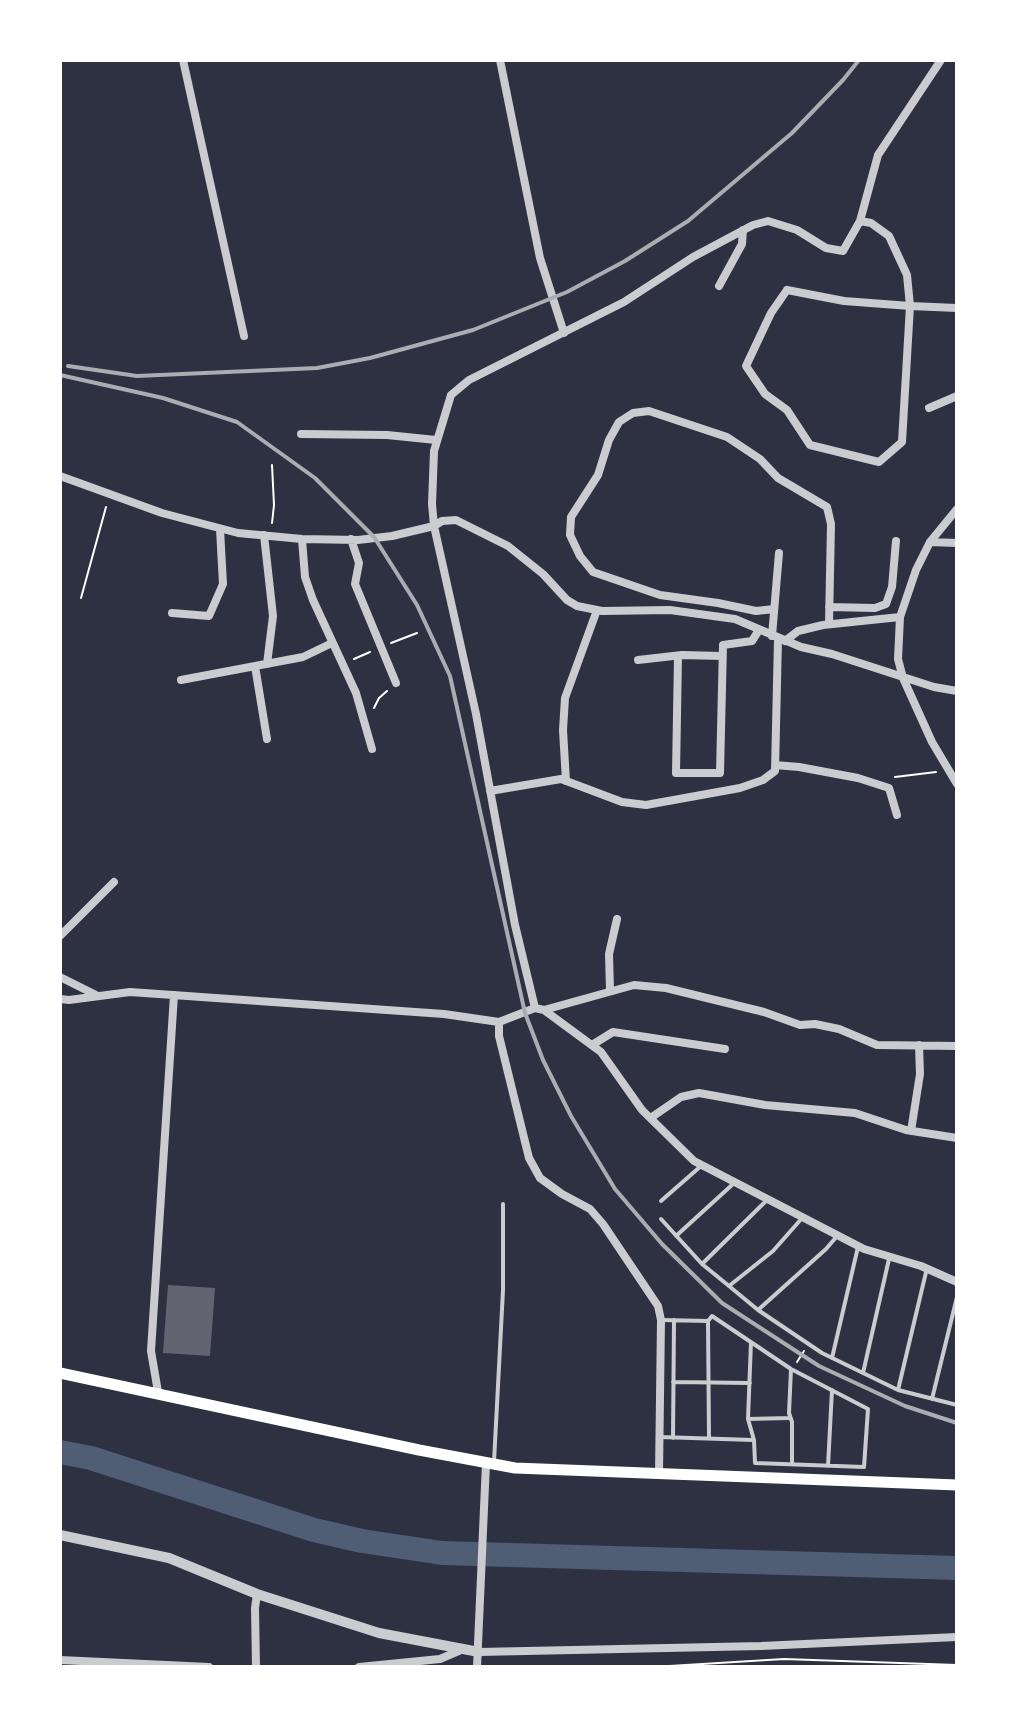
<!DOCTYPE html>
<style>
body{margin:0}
#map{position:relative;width:1017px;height:1727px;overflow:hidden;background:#2d3142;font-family:"DM Sans",sans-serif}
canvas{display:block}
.frame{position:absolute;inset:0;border:62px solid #fff;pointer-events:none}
</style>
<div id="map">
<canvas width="1017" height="1727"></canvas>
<div class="frame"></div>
</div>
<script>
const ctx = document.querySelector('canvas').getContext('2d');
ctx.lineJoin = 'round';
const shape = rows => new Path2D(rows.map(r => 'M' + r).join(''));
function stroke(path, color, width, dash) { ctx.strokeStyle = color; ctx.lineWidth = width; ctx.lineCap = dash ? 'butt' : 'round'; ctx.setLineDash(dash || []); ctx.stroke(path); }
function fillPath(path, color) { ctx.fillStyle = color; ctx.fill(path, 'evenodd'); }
const river = shape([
 [60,1452,91,1458,314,1530,362,1541,442,1553,957,1568]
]);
const building = shape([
 [168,1285,215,1288,210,1356,163,1353]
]);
const path = shape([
 [272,523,274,505,272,465],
 [81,598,106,507],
 [391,643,417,633],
 [354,659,370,652],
 [374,708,379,698,387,691],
 [895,777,936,772],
 [797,1362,804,1351],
 [653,1667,784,1659,957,1665]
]);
const service = shape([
 [661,1201,701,1166],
 [661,1219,702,1264,729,1286,758,1310,822,1353,898,1390,957,1405],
 [676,1236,733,1184],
 [702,1264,768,1199],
 [729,1286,773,1251,803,1217],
 [758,1310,826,1249,838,1235],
 [661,1320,708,1321,712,1316,791,1369,868,1409,864,1467,755,1463,754,1440,748,1419,751,1342],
 [708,1321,709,1438],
 [832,1358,858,1247],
 [791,1369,789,1413,792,1422,792,1464],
 [863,1373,889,1259],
 [673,1382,750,1383],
 [898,1390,927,1268],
 [932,1399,957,1297],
 [748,1419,789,1418],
 [660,1437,753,1440],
 [673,1438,674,1320],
 [494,1462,503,1290,503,1204],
 [828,1466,832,1390]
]);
const minor = shape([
 [183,60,244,336],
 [500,60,540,258,564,333],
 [860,221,871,223,889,236,907,275,910,306,957,308],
 [719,286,742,244,743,230],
 [787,290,844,301,910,306,902,442,879,462,810,445,787,410,765,394,746,366,771,313,787,290],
 [929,408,957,396],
 [301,434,387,435,436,440],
 [60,476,162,513,238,533,302,539,358,540,392,536,434,526,442,521,456,520,508,546,543,574,567,600,577,606,602,611,670,610,735,619,801,647,832,654,934,687,957,691],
 [957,509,930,542,916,570,900,617,898,659,903,678,932,742,957,784],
 [264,535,273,616,267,664],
 [302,539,305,577,313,600,356,693,372,749],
 [351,539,359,563,355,584,396,683],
 [930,542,957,543],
 [829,607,875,608,886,604,892,587,896,541],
 [774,609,756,611,718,603,660,595,593,572,580,556,570,535,571,517,598,475,609,440,619,422,633,413,649,411,727,437,760,459,778,478,827,507,831,524,829,624],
 [172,613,209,616,223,584,220,529],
 [772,636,779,553],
 [785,641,798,631,823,625,900,617],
 [678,656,676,773,720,773,723,645,752,641,759,630],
 [638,660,682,655,722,656],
 [255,666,267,739],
 [181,680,303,657,332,643],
 [775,765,799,767,858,778,889,788,897,815],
 [566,781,563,730,565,698,597,610],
 [490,791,561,779,622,802,646,805,740,788,763,780,775,771,778,639],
 [60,936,114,882],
 [60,977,96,995],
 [610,991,609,954,617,919],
 [60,999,69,1000,130,992,444,1014,499,1022,535,1008,544,1010,601,1052,642,1110,694,1161,864,1249,921,1266,957,1282],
 [535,1008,515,925,476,714,434,526,432,504,434,451,451,395,469,380,624,302,693,257,753,225,768,221,797,230,826,248,843,251,860,221,878,155,941,60],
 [544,1010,634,985,666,988,764,1012,800,1025,815,1024,839,1029,877,1045,957,1046],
 [499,1022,499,1036,529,1158,540,1178,562,1194,590,1209,603,1224,658,1306,661,1320,659,1474],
 [592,1045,613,1032,725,1049],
 [652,1117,681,1097,699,1093,765,1105,855,1113,906,1130,957,1138],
 [911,1131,920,1074,919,1045],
 [158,1392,151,1351,174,995],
 [479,1652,761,1646,957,1637],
 [60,1660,209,1667],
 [256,1667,255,1608,257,1594],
 [359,1667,440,1659,461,1650],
 [477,1667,486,1463]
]);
const tertiary = shape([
 [60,1535,169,1558,257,1594,379,1633,479,1652]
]);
const secondary = shape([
 [60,1373,419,1450,515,1468,957,1485]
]);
const rail = shape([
 [68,366,137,376,317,368,370,358,473,330,567,292,625,261,688,221,792,133,843,80,859,60],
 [60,375,163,398,237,422,315,478,374,537,417,605,450,676,525,1013,543,1060,571,1116,615,1189,662,1244,722,1303,819,1366,905,1406,957,1423]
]);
stroke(river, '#4f5d75', 24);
fillPath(building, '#626471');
stroke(path, '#fff', 2);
stroke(service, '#caccd0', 4);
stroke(minor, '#caccd0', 8);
stroke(tertiary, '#caccd0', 10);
stroke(secondary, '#fff', 11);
stroke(rail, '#abadb3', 4);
</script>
